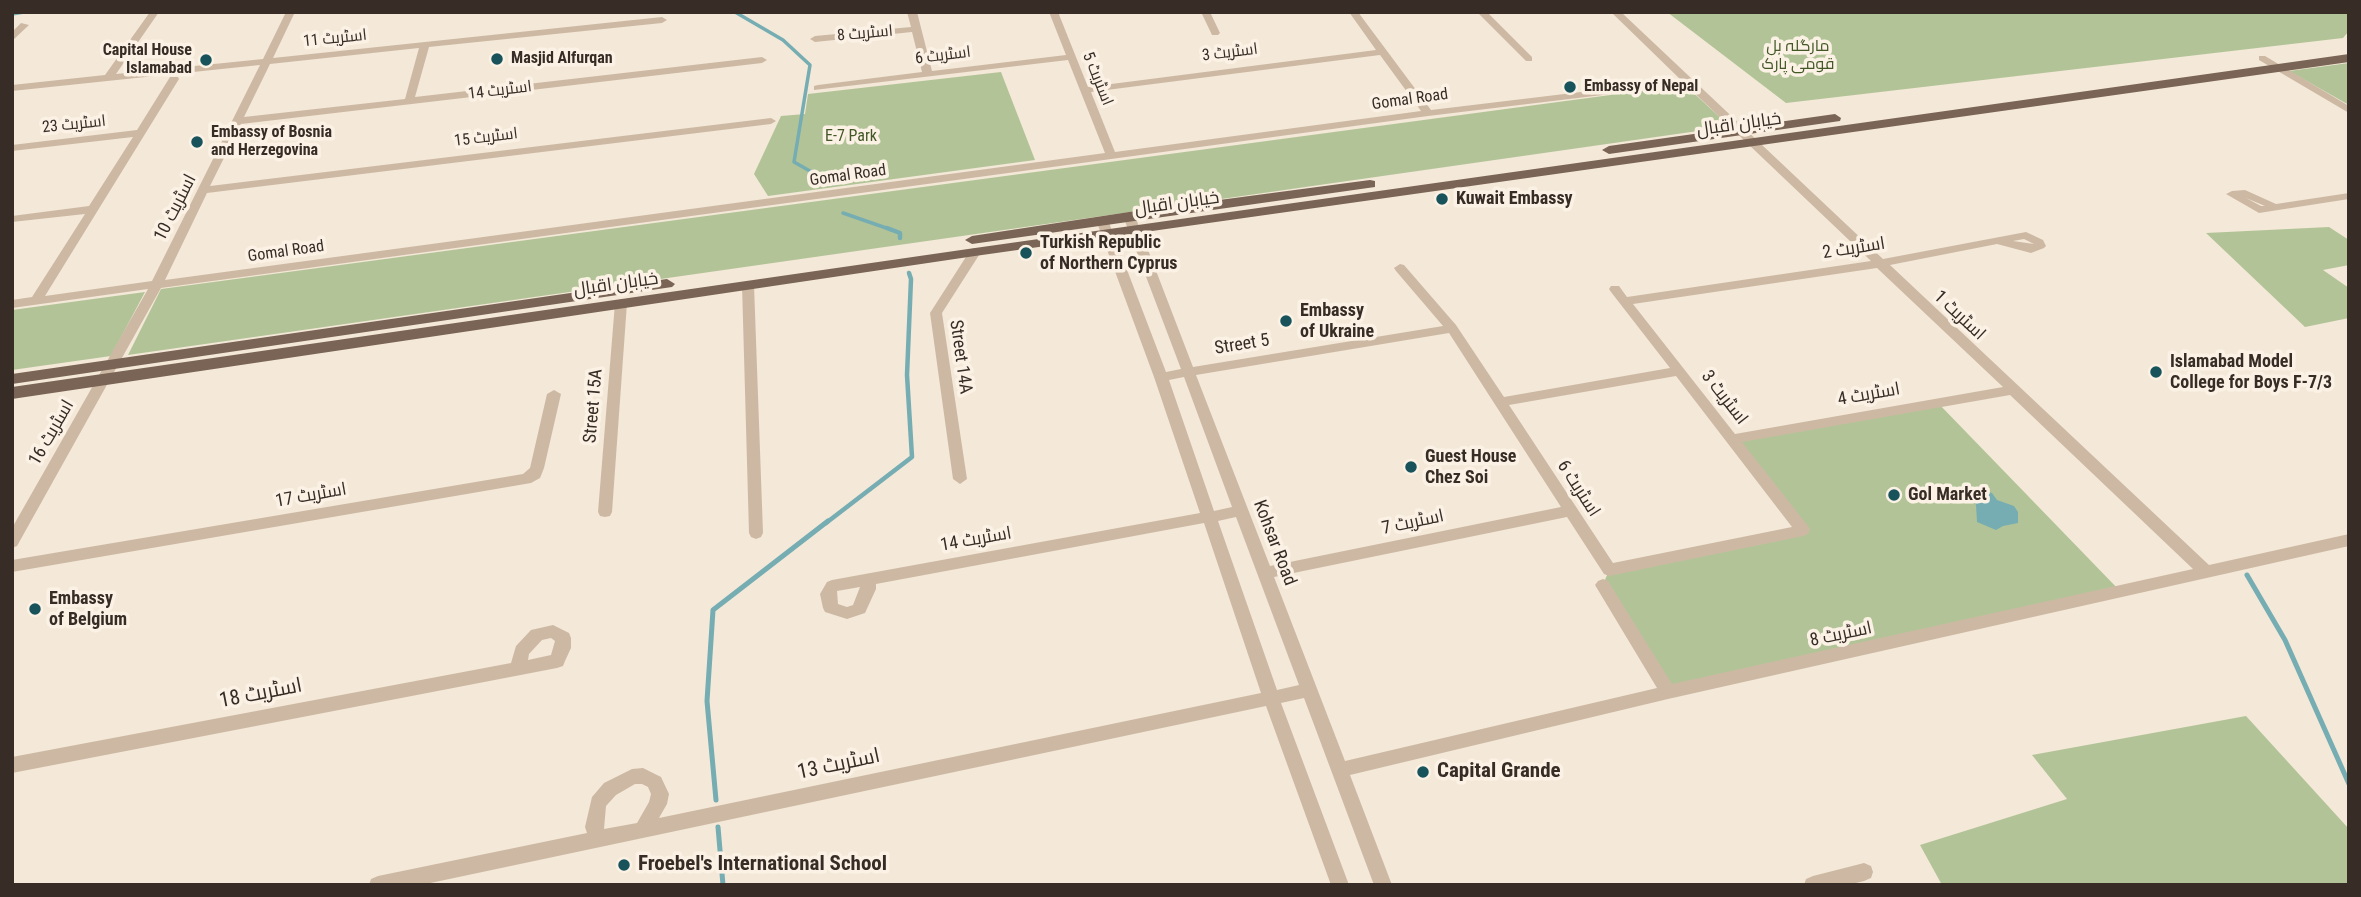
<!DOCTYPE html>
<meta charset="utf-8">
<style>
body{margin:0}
#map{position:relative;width:2361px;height:897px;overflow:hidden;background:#f4e8d8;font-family:"Roboto Condensed",sans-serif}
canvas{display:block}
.frame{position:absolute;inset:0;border:14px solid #372c26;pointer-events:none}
</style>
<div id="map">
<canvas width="2361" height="897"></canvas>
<div class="frame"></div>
</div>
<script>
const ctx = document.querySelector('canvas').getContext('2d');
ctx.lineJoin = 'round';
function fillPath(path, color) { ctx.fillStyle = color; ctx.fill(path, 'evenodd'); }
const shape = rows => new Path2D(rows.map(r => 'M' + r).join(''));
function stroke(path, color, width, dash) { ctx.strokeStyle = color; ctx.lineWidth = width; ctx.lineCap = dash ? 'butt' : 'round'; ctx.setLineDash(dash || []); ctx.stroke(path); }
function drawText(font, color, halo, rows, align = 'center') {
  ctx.font = font + ' "Roboto Condensed",Cairo,sans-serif'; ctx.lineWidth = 7; ctx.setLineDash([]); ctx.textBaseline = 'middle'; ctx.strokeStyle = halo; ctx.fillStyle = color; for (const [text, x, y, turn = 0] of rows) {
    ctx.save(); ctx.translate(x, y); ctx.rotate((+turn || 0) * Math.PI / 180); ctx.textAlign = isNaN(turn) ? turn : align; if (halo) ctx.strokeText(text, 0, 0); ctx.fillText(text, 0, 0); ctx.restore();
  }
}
const green = shape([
 [1667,12,2349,12,2349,31,2343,38,1786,103],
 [2349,63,2349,105,2289,71],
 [1001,72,1035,160,768,196,754,174,781,116,805,114,808,94],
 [1685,85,1725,122,1712,129,128,355,161,289],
 [2329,227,2349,240,2349,265,2323,270,2349,288,2349,318,2305,327,2206,233],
 [145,292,111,356,12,370,12,310],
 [1937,402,2121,592,1668,692,1603,585,1609,570,1802,530,1732,439],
 [2246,716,2349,829,2349,885,1942,885,1920,845,2067,799,2032,755]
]);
const water = shape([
 [1982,490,1992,493,1997,500,2014,506,2018,512,2018,523,2003,526,1996,530,1977,522,1976,505,1971,492]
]);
const streamFar2 = shape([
 [735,12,783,40,810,65,794,162,833,184],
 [12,14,24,12],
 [843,213,892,230]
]);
const streamFar1 = shape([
 [887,228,900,233,900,238],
 [826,523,912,457,907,375,911,279,909,273]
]);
const stream = shape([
 [2247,575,2285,640,2349,784],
 [716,800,707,701,713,610,828,521],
 [718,827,723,885]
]);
const minor = shape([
 [150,12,159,12,116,74,263,59,286,12,295,12,273,58,662,17,667,20,662,23,429,47,415,97,762,57,767,60,762,63,241,124,210,186,771,118,776,121,771,124,207,193,165,280,1105,153,1068,60,814,90,814,86,818,85,922,72,912,32,815,42,810,39,815,36,911,27,907,12,917,12,932,71,1066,55,1049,12,1058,12,1088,87,1376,50,1349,12,1358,12,1431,110,1681,80,1611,12,1621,12,1883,259,2026,232,2043,240,2046,246,2044,248,2031,253,1997,244,1890,265,2209,565,2349,534,2349,546,1668,699,1350,775,1392,885,1374,885,1304,698,1281,703,1349,885,1331,885,1266,706,421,885,369,885,371,879,378,876,587,833,585,827,592,797,604,783,632,769,643,768,661,777,669,794,667,804,659,818,1261,693,1204,523,876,584,876,589,865,613,847,619,825,612,823,608,820,594,827,582,832,580,1200,513,1154,377,1096,220,1098,218,1102,217,1108,220,1166,372,1181,369,1123,216,1129,213,1135,216,1193,367,1443,326,1396,271,1394,268,1400,264,1404,265,1456,325,1504,397,1670,368,1611,292,1609,289,1611,286,1619,286,1627,297,1871,261,1686,85,1428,116,161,288,17,546,12,548,12,528,148,289,12,308,12,300,32,297,85,214,12,222,12,216,89,206,133,137,12,151,12,145,137,130,170,77,178,77,179,79,45,296,152,281,260,65,12,91,12,85,105,75,150,12],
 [419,48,405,99,244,117,270,64,419,48],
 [1380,55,1421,111,1115,152,1091,92,1380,55],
 [2024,239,2034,244,2013,241,2024,239],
 [1877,268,2003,387,1735,434,1633,304,1877,268],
 [1449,333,1561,507,1270,566,1196,375,1449,333],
 [1676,376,1792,527,1613,563,1509,405,1676,376],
 [1184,377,1232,507,1214,511,1169,380,1184,377],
 [2010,395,2193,569,1672,684,1608,581,1603,579,1598,581,1595,585,1657,688,1345,761,1274,577,1567,517,1604,574,1609,576,1803,536,1808,534,1810,530,1808,526,1742,442,2010,395],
 [1236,517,1299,685,1277,690,1218,521,1236,517],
 [860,587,853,605,847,607,838,604,837,591,860,587],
 [635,784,642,784,648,787,651,794,649,802,637,823,604,829,606,806,616,795,635,784],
 [1201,12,1210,12,1220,33,1218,35,1212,35,1201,12],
 [1477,12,1487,12,1532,57,1532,61,1526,61,1477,12],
 [21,23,29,25,12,41,12,32,21,23],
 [2259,56,2265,56,2349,106,2349,113,2259,60,2259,56],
 [2245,190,2276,204,2349,193,2349,199,2259,213,2226,194,2232,191,2245,190],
 [2246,198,2265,206,2261,206,2246,198],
 [975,248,981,252,942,313,967,479,960,484,953,479,930,313,971,249,975,248],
 [748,281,754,285,763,533,761,537,756,539,751,537,749,533,742,285,748,281],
 [621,299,627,303,612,512,610,516,605,517,600,516,598,512,615,303,621,299],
 [554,390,561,394,544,468,540,478,531,483,12,572,12,560,523,474,530,468,547,394,554,390],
 [553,625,569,633,571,638,571,648,565,661,563,666,557,668,12,773,12,757,511,663,516,646,531,630,553,625],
 [551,638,555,641,551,655,528,660,529,654,542,640,551,638],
 [1864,863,1871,866,1873,872,1871,878,1864,881,1848,885,1804,885,1806,879,1813,876,1864,863]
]);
const major = shape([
 [2349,54,2349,62,975,256,12,399,12,387,975,248,2349,54],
 [1835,114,1841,118,1840,121,1609,154,1602,150,1609,146,1835,114],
 [1370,180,1375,181,1375,187,972,244,965,240,972,236,1129,212,1370,180],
 [667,279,675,284,672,287,12,384,12,374,667,279]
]);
const markers = [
 [497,59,7,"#18535c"],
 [206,60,7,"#18535c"],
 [1570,87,7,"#18535c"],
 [197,142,7,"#18535c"],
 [1442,199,7,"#18535c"],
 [1026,253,7,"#18535c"],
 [1286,321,7,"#18535c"],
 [2156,372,7,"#18535c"],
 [1411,467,7,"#18535c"],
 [1894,495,7,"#18535c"],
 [35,609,7,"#18535c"],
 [1423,772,7,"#18535c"],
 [624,865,7,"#18535c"]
];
const farStreetnames = [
 ["اسٹریٹ 8",865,34,-5],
 ["اسٹریٹ 11",335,39,-6],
 ["اسٹریٹ 3",1230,53,-7],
 ["اسٹریٹ 6",943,56,-7],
 ["اسٹریٹ 5",1097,79,68],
 ["اسٹریٹ 14",500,91,-7],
 ["Gomal Road",1410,100,-8],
 ["اسٹریٹ 23",74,125,-6],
 ["اسٹریٹ 15",486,138,-7],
 ["Gomal Road",848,176,-8],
 ["Gomal Road",286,252,-8]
];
const farParknames = [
 ["مارگلہ ہل",1798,47],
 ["قومی پارک",1798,65],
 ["E-7 Park",851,137]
];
const farPoinames = [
 ["Capital House",192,51,"right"],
 ["Islamabad",192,69,"right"],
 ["Masjid Alfurqan",511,59],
 ["Embassy of Nepal",1584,87],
 ["Embassy of Bosnia",211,133],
 ["and Herzegovina",211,151]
];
const streetNames = [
 ["خیابان اقبال",1739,125,-8],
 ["خیابان اقبال",1177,204,-8],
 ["اسٹریٹ 10",176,208,-63],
 ["اسٹریٹ 2",1854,249,-9],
 ["خیابان اقبال",616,285,-8],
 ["اسٹریٹ 1",1959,316,43],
 ["Street 5",1242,345,-9],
 ["Street 14A",960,357,82],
 ["اسٹریٹ 4",1869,395,-10],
 ["اسٹریٹ 3",1724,398,52],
 ["Street 15A",594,406,-85],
 ["اسٹریٹ 16",52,433,-60],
 ["اسٹریٹ 6",1578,489,57],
 ["اسٹریٹ 17",311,496,-10],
 ["اسٹریٹ 7",1413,523,-12],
 ["اسٹریٹ 14",976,540,-10],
 ["Kohsar Road",1274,543,69],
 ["اسٹریٹ 8",1841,635,-12]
];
const poiNames = [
 ["Kuwait Embassy",1456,199],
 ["Turkish Republic",1040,243],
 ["of Northern Cyprus",1040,264],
 ["Embassy",1300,311],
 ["of Ukraine",1300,332],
 ["Islamabad Model",2170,362],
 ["College for Boys F-7/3",2170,383],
 ["Guest House",1425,457],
 ["Chez Soi",1425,478],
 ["Gol Market",1908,495],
 ["Embassy",49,599],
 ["of Belgium",49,620]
];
const nearStreetnames = [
 ["اسٹریٹ 18",261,694,-11],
 ["اسٹریٹ 13",839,765,-12]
];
const nearPoinames = [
 ["Capital Grande",1437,772],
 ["Froebel's International School",638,865]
];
fillPath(green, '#b2c497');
fillPath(water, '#75adb3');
stroke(streamFar2, '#75adb3', 3.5);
stroke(streamFar1, '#75adb3', 4.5);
stroke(stream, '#75adb3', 5);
fillPath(minor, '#cdb9a3');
fillPath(major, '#7a6455');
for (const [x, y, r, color] of markers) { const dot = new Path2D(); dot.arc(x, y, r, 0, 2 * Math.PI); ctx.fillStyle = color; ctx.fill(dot); stroke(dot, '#fbf2e5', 2.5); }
drawText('16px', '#372c26', '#fbf2e5', farStreetnames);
drawText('16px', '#435727', '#fbf2e5', farParknames);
drawText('bold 16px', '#372c26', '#fbf2e5', farPoinames, 'left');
drawText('18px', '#372c26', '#fbf2e5', streetNames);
drawText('bold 18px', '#372c26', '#fbf2e5', poiNames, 'left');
drawText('21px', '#372c26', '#fbf2e5', nearStreetnames);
drawText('bold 21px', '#372c26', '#fbf2e5', nearPoinames, 'left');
</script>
